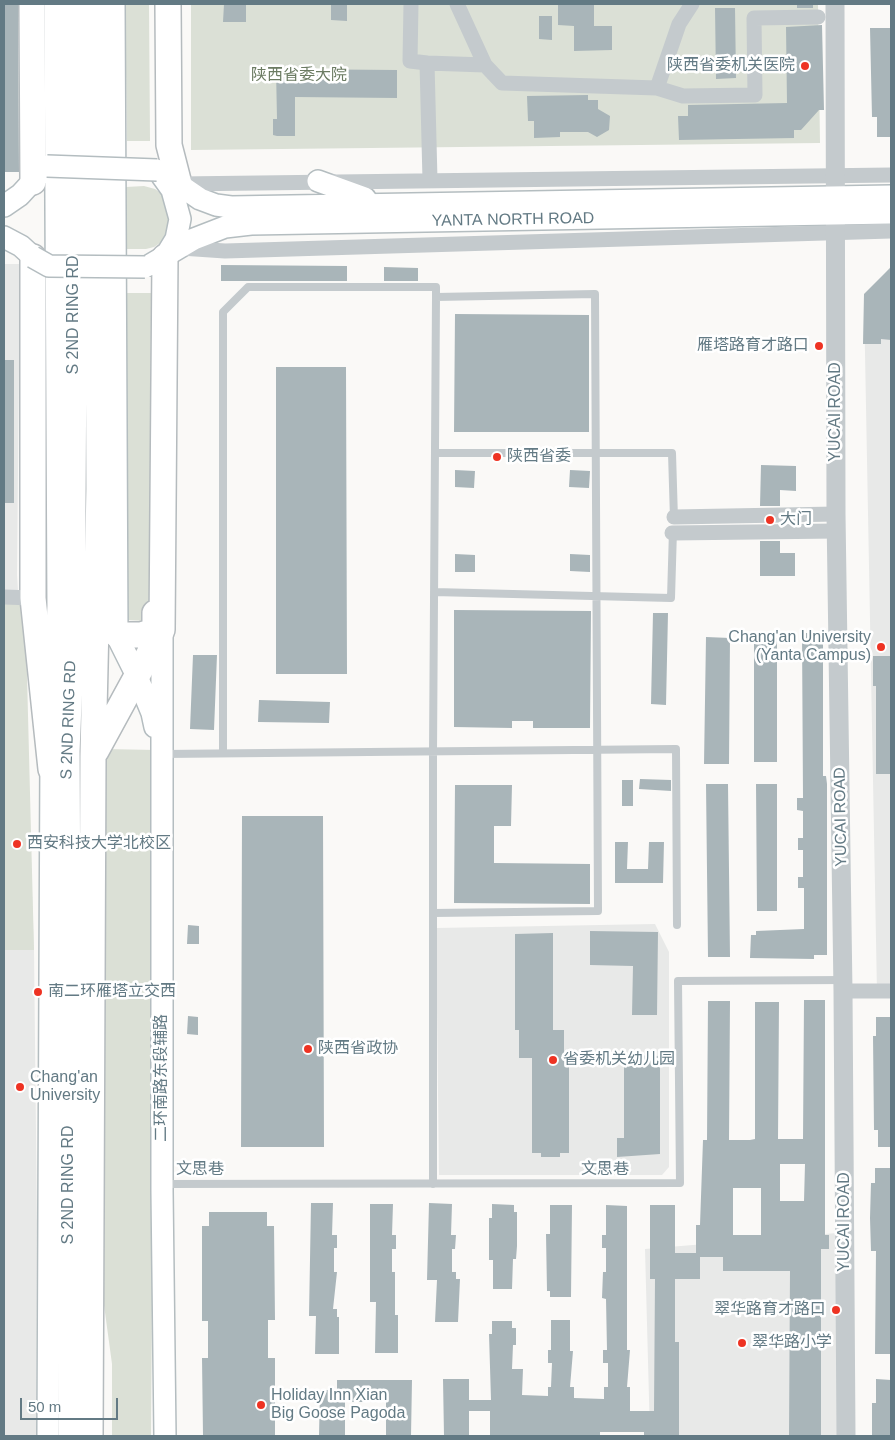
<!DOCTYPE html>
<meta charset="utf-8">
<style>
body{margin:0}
#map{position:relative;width:895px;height:1440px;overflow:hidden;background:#faf9f7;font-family:Helvetica,sans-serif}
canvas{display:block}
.frame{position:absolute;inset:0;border:5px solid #637a84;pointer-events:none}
.scale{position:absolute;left:20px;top:1398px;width:98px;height:22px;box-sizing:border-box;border:2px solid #637a84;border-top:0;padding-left:6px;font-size:15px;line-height:18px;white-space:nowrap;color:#637a84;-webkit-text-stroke:4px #fff;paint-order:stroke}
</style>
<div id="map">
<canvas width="895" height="1440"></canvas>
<div class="frame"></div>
<div class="scale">50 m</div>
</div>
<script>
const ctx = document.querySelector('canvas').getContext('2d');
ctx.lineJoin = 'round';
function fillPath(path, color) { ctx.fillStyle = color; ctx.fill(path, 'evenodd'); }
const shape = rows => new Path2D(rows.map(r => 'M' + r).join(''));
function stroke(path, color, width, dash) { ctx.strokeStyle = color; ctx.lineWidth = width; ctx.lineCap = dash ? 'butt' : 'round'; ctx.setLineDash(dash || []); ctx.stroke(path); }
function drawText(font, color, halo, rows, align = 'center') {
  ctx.font = font + ' Helvetica,"Noto Sans SC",sans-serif'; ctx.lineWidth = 5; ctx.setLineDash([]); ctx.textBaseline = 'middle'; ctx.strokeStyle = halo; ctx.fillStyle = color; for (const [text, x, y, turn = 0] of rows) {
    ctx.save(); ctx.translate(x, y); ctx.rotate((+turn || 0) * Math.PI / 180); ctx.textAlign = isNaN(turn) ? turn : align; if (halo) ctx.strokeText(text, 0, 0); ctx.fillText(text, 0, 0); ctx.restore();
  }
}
const built = shape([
 [4,264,20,264,17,575,27,738,34,950,37,1223,36,1436,4,1436],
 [891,266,891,993,877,993,864,300],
 [655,924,669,952,669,1167,662,1175,439,1175,436,928],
 [837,1233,837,1436,650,1436,645,1249]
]);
const green = shape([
 [125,4,149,4,150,141,127,141],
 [191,4,818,4,820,143,191,150],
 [144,186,155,189,162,194,173,222,163,241,154,247,146,249,127,249,126,187],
 [127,293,151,293,150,617,146,621,126,620],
 [4,597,25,597,34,950,4,950],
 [105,749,156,750,151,1436,112,1436,112,1364,104,1305]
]);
const building = shape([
 [4,4,18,4,19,172,4,172],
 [224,4,246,4,246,22,223,22],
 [331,4,347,4,347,21,331,20],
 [558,4,594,4,594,26,612,26,612,50,574,51,574,26,558,25],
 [797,4,813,4,813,8,797,8],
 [715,8,735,8,736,78,716,79],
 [539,16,552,16,552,40,539,39],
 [822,25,824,110,819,110,801,130,794,130,794,138,679,140,678,116,688,116,688,105,787,103,786,27],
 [870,28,891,28,891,137,877,137,877,117,872,117],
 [276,69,397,70,397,98,295,97,295,136,277,136,273,135,273,119,277,119],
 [588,95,588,100,598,100,598,109,610,116,609,130,597,137,588,132,560,132,560,137,534,138,534,121,528,121,527,96],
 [221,265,347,266,347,281,221,281],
 [384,267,418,268,418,281,384,281],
 [891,267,891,340,881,339,881,344,863,344,864,294],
 [455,314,589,315,589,432,454,432],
 [4,360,14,360,14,503,4,503],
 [276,367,346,367,347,674,276,674],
 [761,465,796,466,796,491,780,490,780,506,760,506],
 [455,470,475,471,474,488,455,487],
 [570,470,590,471,589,488,569,487],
 [760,541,780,541,780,553,795,553,795,576,760,576],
 [455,554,475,555,475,572,455,572],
 [570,554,590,555,590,572,570,571],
 [454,610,591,611,590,728,533,728,533,721,512,721,512,728,454,727],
 [653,613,668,613,666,705,651,704],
 [802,633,823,633,823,776,826,776,827,784,827,955,814,955,814,959,750,958,751,935,756,935,756,931,804,929,804,888,798,888,798,877,803,877,803,850,798,850,798,838,803,838,803,811,797,810,797,798,803,798],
 [706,637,730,638,729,764,704,764],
 [754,638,777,638,777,762,754,762],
 [193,655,217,655,214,730,190,729],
 [873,656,891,656,891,774,876,774,876,686,873,686],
 [259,700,330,702,329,723,258,722],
 [640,779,671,780,671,791,639,789],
 [622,780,633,780,633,806,622,806],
 [706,784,728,784,730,957,708,957],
 [756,784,777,784,777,911,757,911],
 [455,785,512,785,511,826,494,826,494,863,590,864,590,904,454,903],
 [242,816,323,816,324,1147,241,1147],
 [615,842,628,842,627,869,648,869,649,842,664,842,663,883,615,883],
 [188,925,199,926,199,944,187,944],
 [590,931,658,932,657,1015,632,1015,633,966,590,965],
 [553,933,553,1030,564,1030,564,1056,569,1056,569,1153,560,1153,560,1157,541,1157,541,1153,532,1153,532,1058,519,1058,519,1030,515,1030,515,934],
 [804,1000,825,1000,825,1235,829,1235,829,1249,821,1249,821,1436,789,1436,790,1271,723,1271,723,1257,700,1257,700,1279,675,1279,675,1342,679,1342,679,1436,644,1436,644,1432,600,1432,600,1436,490,1436,490,1411,469,1411,469,1436,444,1436,443,1379,469,1379,469,1400,491,1400,489,1334,492,1334,492,1321,512,1321,512,1328,516,1328,516,1345,513,1345,512,1369,523,1369,522,1395,548,1396,548,1387,551,1387,552,1363,548,1363,548,1350,551,1350,551,1320,570,1320,570,1351,573,1351,570,1387,574,1387,574,1398,604,1399,604,1387,608,1387,608,1363,603,1363,603,1350,607,1350,606,1299,602,1298,603,1272,606,1272,606,1248,602,1248,602,1235,606,1235,606,1205,627,1206,627,1350,630,1350,627,1387,630,1387,630,1411,654,1411,655,1279,650,1279,650,1205,675,1205,675,1253,696,1253,696,1225,700,1225,703,1140,707,1140,708,1001,730,1001,729,1140,750,1140,755,1139,755,1002,779,1002,778,1139,803,1139],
 [780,1164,805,1164,804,1201,780,1201],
 [733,1188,761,1188,761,1235,733,1235],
 [188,1016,198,1017,198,1035,187,1034],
 [876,1017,891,1017,891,1147,878,1147,878,1130,874,1130,873,1036,876,1036],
 [624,1055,660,1056,660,1154,617,1157,617,1138,624,1138],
 [875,1168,891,1168,891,1354,875,1354,876,1251,871,1251,870,1218,871,1183,875,1183],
 [311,1203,333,1203,332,1235,337,1235,337,1248,334,1248,334,1272,337,1272,333,1309,337,1309,337,1317,339,1317,339,1354,315,1354,316,1316,309,1316],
 [429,1203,452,1204,451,1235,456,1235,455,1249,452,1249,452,1272,456,1272,456,1279,460,1279,458,1322,435,1322,437,1280,427,1280],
 [370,1204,393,1204,392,1235,396,1235,396,1249,392,1249,392,1272,395,1272,395,1315,398,1315,398,1353,375,1353,376,1302,370,1302],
 [492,1204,514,1205,514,1212,517,1212,517,1246,516,1259,513,1259,512,1289,493,1289,493,1260,489,1260,489,1218,492,1218],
 [550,1205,572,1205,571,1297,550,1297,550,1291,547,1291,546,1234,550,1234],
 [209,1212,267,1212,267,1226,274,1226,275,1320,268,1320,268,1358,275,1358,275,1436,203,1436,202,1358,208,1358,208,1321,202,1321,202,1226,209,1226],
 [876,1379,891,1380,891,1436,872,1436,872,1403,876,1403],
 [337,1380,412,1380,411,1436,386,1436,386,1402,345,1402,345,1436,319,1436,320,1390,337,1390]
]);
const service = shape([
 [436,453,672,453,674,519],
 [434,592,671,598,673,530],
 [223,753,223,312,248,287,436,287,436,297],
 [164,754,676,749,677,925],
 [433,913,598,911,595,294,436,297,433,752,433,1184],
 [163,1184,680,1183,678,981,843,980]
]);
const minor = shape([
 [411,4,410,61,427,63,430,180],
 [457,4,485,65],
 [427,63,485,65,502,83,657,88,679,24,692,4],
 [657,88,683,96,755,95,754,18,818,17],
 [179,184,891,175],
 [181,248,225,251,891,231],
 [674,517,836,514],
 [672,533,837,531],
 [4,597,33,598],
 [843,991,891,991]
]);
const tertiary = shape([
 [835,4,836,514,843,991,846,1436]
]);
const secondary = shape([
 [114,4,117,635],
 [165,175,200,199,216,205,231,207,891,196],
 [162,176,172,190,180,219,176,239,165,257],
 [318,181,365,198],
 [4,206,20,195,43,170],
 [4,237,21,246,33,257],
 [150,265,194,239,225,227,251,224,891,213],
 [110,622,136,674,152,713,155,727],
 [162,630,162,1191,165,1436],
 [53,708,58,606,55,4],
 [48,1436,51,754]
]);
const trunk = shape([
 [32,4,33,182],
 [168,4,169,145,179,184],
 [33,257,33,598,51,769],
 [117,635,141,635,151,632,155,624,155,613],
 [96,751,162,630,165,257],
 [71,1436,67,751,72,632,76,75,73,4],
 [90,1436,93,756,99,489,97,4]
]);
const secondaryBridge = shape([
 [47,166,157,170],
 [33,257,49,266,145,267]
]);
const markers = [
 [805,66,5,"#ee3323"],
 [819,346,5,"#ee3323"],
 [497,457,5,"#ee3323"],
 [770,520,5,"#ee3323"],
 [881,647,5,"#ee3323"],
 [17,844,5,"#ee3323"],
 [38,992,5,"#ee3323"],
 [308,1049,5,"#ee3323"],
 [553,1060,5,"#ee3323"],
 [20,1087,5,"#ee3323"],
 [836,1310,5,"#ee3323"],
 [742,1343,5,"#ee3323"],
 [261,1405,5,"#ee3323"]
];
const poiNames = [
 ["陕西省委机关医院",795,66,"right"],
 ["雁塔路育才路口",809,346,"right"],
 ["陕西省委",507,457],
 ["大门",780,520],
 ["Chang'an University",871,638,"right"],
 ["(Yanta Campus)",871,656,"right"],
 ["西安科技大学北校区",27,844],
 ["南二环雁塔立交西",48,992],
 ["陕西省政协",318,1049],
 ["省委机关幼儿园",563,1060],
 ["Chang'an",30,1078],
 ["University",30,1096],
 ["翠华路育才路口",826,1310,"right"],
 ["翠华路小学",752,1343],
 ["Holiday Inn Xian",271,1396],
 ["Big Goose Pagoda",271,1414]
];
const parkNames = [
 ["陕西省委大院",299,76]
];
const streetNames = [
 ["YANTA NORTH ROAD",513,220,-1],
 ["S 2ND RING RD",74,315,-90],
 ["YUCAI ROAD",836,412,-90],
 ["S 2ND RING RD",69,720,-88],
 ["YUCAI ROAD",841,817,-91],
 ["二环南路东段辅路",162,1078,-90],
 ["文思巷",200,1170],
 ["文思巷",605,1170],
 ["S 2ND RING RD",69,1185,-90],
 ["YUCAI ROAD",845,1222,-90]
];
fillPath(built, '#e8e9e8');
fillPath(green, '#dbe0d6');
fillPath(building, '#a9b5b9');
stroke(secondary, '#b4bdc0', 24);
stroke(trunk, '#b5bbbe', 28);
stroke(service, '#c4cacd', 8);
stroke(minor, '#c4cacd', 15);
stroke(tertiary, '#c4cacd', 19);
stroke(secondary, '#fff', 21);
stroke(trunk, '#fff', 25);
stroke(secondaryBridge, '#b4bdc0', 24, []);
stroke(secondaryBridge, '#fff', 21);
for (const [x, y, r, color] of markers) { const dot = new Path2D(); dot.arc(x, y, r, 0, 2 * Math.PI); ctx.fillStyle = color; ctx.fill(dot); stroke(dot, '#fff', 2); }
drawText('16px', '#637a84', '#fff', poiNames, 'left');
drawText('16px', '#6b7b62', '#fff', parkNames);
drawText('16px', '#637a84', '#fff', streetNames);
</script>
